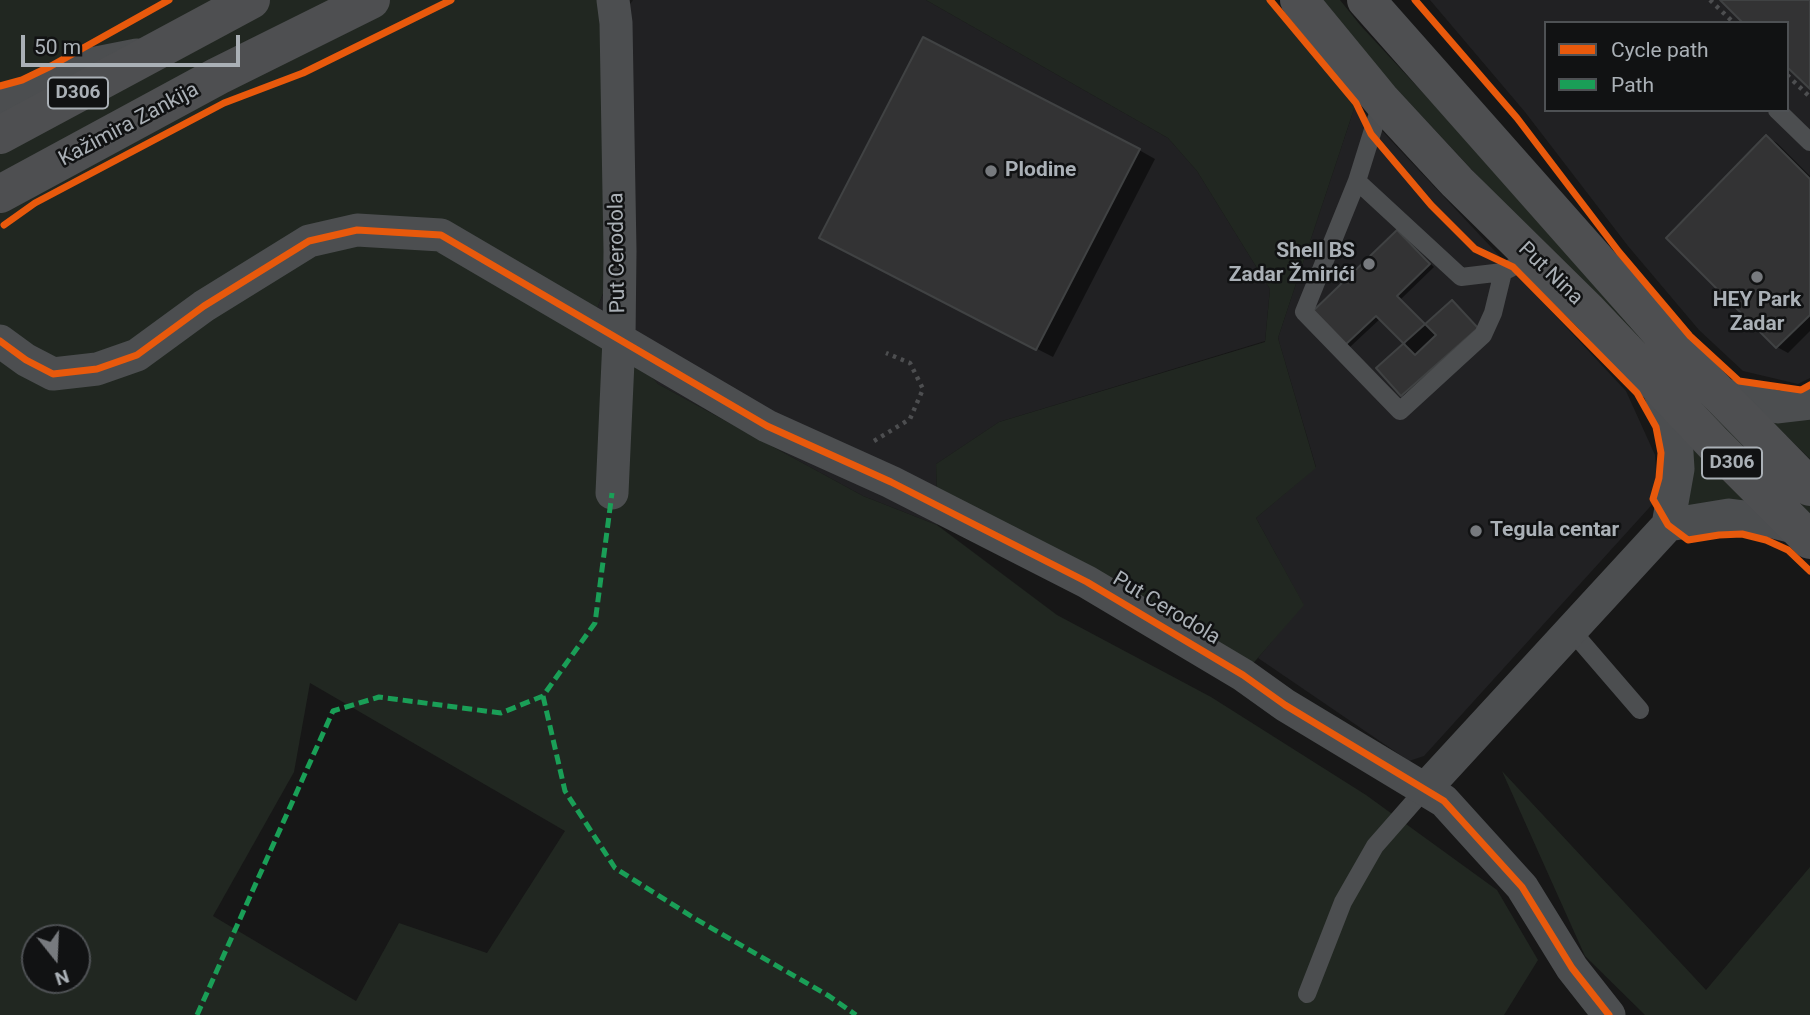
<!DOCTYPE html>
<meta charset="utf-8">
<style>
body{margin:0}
#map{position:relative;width:1810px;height:1015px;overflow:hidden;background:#171717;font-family:Roboto,sans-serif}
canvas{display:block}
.legend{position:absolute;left:1544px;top:21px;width:245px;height:91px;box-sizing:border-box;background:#111213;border:2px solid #4e5154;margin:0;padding:9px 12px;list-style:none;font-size:21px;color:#aab0b6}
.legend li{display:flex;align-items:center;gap:14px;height:35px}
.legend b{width:35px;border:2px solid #4e5154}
.north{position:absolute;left:21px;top:924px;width:70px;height:70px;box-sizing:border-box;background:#111213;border:2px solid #4e5154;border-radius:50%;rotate:162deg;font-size:19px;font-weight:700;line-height:28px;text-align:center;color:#aab0b6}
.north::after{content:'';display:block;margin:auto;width:24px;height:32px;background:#777a7e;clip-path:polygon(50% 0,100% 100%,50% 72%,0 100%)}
.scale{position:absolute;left:21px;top:35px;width:219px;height:32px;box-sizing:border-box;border:4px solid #aab0b6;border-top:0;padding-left:9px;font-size:21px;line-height:24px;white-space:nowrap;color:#aab0b6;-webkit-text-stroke:5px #111213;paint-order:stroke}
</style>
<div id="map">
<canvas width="1810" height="1015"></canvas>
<ul class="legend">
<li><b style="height:9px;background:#e8590c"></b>Cycle path</li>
<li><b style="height:9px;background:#1a9f57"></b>Path</li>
</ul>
<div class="north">N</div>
<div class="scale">50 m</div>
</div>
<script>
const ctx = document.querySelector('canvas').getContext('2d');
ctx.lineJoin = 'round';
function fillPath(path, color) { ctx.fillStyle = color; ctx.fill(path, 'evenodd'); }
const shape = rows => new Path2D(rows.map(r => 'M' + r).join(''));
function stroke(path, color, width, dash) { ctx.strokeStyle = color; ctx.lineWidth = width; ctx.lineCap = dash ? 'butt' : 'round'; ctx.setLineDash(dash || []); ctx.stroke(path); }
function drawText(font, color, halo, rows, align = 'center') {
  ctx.font = font + ' Roboto,sans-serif'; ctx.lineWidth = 5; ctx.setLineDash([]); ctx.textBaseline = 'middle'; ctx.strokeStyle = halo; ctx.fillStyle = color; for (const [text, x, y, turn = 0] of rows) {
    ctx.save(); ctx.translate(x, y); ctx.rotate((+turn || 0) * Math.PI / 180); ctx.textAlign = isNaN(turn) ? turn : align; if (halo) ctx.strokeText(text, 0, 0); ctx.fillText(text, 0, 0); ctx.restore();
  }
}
const built = shape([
 [633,0,926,0,1168,138,1197,171,1270,289,1265,341,999,422,936,464,937,525,863,496,658,384,596,311,620,251,616,23],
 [1430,0,1810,0,1810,378,1798,384,1743,371,1699,330,1628,246,1525,112],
 [1546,23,1787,23,1787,110,1546,110],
 [1356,103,1626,391,1655,455,1658,498,1424,756,1409,761,1258,658,1303,604,1256,518,1316,467,1278,338]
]);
const green = shape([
 [0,0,602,0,620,251,596,311,658,384,863,496,937,525,1057,615,1211,697,1366,795,1497,890,1538,960,1504,1015,0,1015],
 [310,683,565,831,487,953,399,923,356,1001,213,916,294,772],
 [35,938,77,938,77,980,35,980],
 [926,0,1270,0,1356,103,1278,338,1316,468,1256,518,1304,605,1243,675,937,506,936,464,999,422,1265,342,1270,289,1197,171,1168,138],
 [1314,0,1340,0,1361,26,1438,109,1810,502,1810,525,1606,314],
 [1810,416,1810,459,1769,419],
 [1691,447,1748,502,1680,513],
 [1502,771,1706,990,1810,867,1810,1015,1645,1015,1585,956]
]);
const shadow = shape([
 [1767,137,1777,143,1810,176,1810,331,1788,353,1777,347,1668,238],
 [1139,150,1155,159,1053,357,837,247],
 [1397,232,1434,267,1401,299,1426,325,1453,302,1481,331,1407,397,1402,395,1406,343,1381,318,1350,347,1345,345]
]);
const building = shape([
 [1720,0,1810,0,1810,89,1787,67,1787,23,1743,23,1720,0],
 [923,37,1140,149,1036,350,819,238,923,37],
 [1766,135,1810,179,1810,315,1776,348,1666,238,1766,135],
 [1397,230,1430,264,1397,296,1436,335,1415,355,1376,316,1344,346,1312,312,1397,230],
 [1452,300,1478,328,1401,396,1376,368,1452,300]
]);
const path = shape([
 [1710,0,1734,23],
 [1787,75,1810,97],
 [874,441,910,419,923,389,910,363,886,353]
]);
const service = shape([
 [1382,101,1357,181,1461,277,1503,272,1511,268],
 [1777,110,1810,142],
 [1357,181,1304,312,1400,411,1483,335,1493,313,1503,272],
 [1571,630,1640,710],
 [1307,994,1343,902,1375,846,1425,789]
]);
const minor = shape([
 [0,104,25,95,81,66,137,55],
 [0,341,26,360,53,374,97,369,137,355,204,306,309,241,357,230,441,235,767,426,891,482,1087,582,1243,675,1285,705,1444,801,1522,887,1572,968,1609,1015],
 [1717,393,1778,407,1810,403],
 [612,493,619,339,620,251,616,23,613,0],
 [1668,525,1729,515,1761,519,1798,528],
 [1425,789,1668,525,1678,469,1676,436,1658,387]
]);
const primary = shape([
 [1299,0,1382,101,1457,182,1588,311,1714,444,1810,540],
 [1366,0,1676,350,1810,487],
 [0,135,251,0],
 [0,194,218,76,371,0]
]);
const quiet = shape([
 [543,696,565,791,615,868,694,918,829,996,856,1015],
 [197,1015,333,711,379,697,501,713,543,696,595,623,612,493]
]);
const cycleway = shape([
 [1270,0,1356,103,1371,134,1431,205,1475,249,1513,267,1637,393,1656,427,1661,453,1659,478,1653,499,1668,525,1688,540,1719,535,1742,534,1766,540,1788,550,1810,571],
 [1415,0,1517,118,1619,252,1690,336,1739,381,1801,390,1810,385],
 [0,86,22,80,51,66,169,0],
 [4,225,35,203,224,103,303,73,451,0],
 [0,341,26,360,53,374,97,369,137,355,204,306,309,241,357,230,441,235,767,426,891,482,1087,582,1243,675,1285,705,1444,801,1522,887,1572,968,1609,1015]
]);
const markers = [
 [991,171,7,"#777a7e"],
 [1369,264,7,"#777a7e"],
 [1757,277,7,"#777a7e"],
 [1476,531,7,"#777a7e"]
];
const shields = [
 [78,93,60],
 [1732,463,60]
];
const shieldNames = [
 ["D306",78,93],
 ["D306",1732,463]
];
const streetNames = [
 ["Kažimira Zankija",129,125,-28],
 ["Put Cerodola",618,253,-91],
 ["Put Nina",1550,274,44],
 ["Put Cerodola",1166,609,31]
];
const poiNames = [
 ["Plodine",1005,171],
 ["Shell BS",1355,252,"right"],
 ["Zadar Žmirići",1355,276,"right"],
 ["HEY Park",1757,301,"center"],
 ["Zadar",1757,325,"center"],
 ["Tegula centar",1490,531]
];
fillPath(built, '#212123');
fillPath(green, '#212721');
fillPath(shadow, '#0007');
fillPath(building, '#333334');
stroke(building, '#404243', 2);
stroke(path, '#4d4e50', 4.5, [3.5, 5]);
stroke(service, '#4c4e50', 18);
stroke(minor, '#4c4e50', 33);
stroke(primary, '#4e4f51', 38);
stroke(quiet, '#1a9f57', 5, [10, 5]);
stroke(cycleway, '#e8590c', 7);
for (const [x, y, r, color] of markers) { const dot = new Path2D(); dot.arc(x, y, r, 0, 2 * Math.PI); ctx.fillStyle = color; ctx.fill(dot); stroke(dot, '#111213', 2.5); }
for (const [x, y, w] of shields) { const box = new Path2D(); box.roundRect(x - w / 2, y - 15.5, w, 31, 5); ctx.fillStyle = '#111213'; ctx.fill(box); stroke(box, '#aab0b6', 2); }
drawText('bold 19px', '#aab0b6', null, shieldNames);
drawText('21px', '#aab0b6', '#111213', streetNames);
drawText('bold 21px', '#aab0b6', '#111213', poiNames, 'left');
</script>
